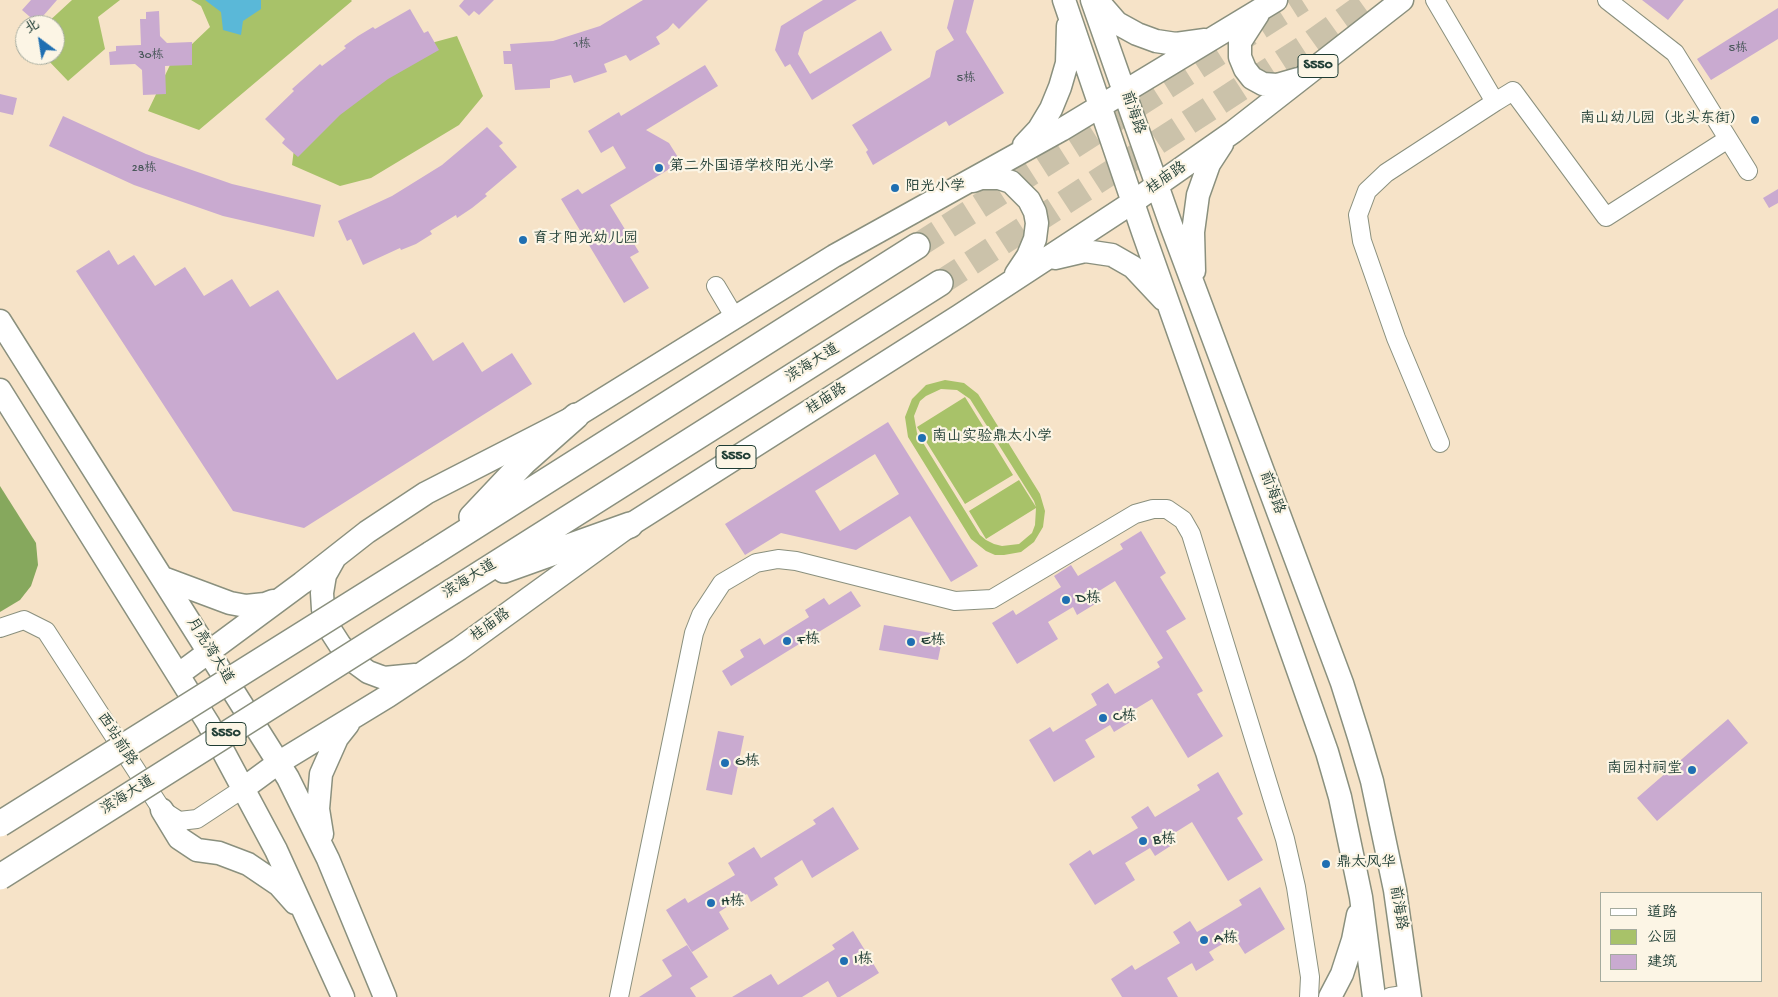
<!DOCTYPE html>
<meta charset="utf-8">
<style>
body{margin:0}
#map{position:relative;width:1778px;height:997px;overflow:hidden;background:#f6e3c8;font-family:"Gochi Hand","LXGW WenKai TC",sans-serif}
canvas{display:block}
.legend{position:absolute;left:1600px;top:892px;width:162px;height:90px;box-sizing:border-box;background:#fcf5e5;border:1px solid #a4ab9e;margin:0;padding:6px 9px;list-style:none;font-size:15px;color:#1f3d34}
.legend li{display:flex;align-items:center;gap:10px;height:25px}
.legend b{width:25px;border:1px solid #a4ab9e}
.north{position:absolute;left:15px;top:15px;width:50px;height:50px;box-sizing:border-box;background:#fcf5e5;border:1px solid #a4ab9e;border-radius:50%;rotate:329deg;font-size:14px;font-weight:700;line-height:20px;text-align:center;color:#1f3d34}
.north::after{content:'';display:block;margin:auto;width:18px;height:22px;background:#1f6fb2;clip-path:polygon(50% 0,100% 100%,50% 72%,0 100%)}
</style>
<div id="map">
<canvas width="1778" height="997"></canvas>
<ul class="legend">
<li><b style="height:6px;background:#fff"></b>道路</li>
<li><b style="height:14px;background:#a8c269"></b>公园</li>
<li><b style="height:14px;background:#c9aad0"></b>建筑</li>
</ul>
<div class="north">北</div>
</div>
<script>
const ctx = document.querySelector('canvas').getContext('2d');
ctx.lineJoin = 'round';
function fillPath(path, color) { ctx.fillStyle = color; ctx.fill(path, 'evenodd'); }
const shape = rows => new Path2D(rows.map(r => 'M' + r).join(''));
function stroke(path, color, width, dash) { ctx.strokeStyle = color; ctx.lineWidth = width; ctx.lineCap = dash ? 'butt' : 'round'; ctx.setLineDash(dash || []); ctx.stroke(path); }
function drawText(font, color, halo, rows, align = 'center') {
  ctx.font = font + ' "Gochi Hand","LXGW WenKai TC",sans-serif'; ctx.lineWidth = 4.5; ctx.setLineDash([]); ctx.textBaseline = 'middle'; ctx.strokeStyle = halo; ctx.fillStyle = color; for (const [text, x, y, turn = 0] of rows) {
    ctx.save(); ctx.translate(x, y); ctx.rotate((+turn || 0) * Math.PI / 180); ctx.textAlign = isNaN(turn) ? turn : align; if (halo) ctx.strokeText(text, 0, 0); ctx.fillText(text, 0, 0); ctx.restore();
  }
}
const green = shape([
 [72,0,120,0,98,17,105,49,68,81,45,57,45,55,55,55,55,25,46,24],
 [191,0,351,0,352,1,199,130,148,111,170,65,210,27,201,6],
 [457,36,483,96,459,125,371,178,340,186,292,165,294,149,409,49],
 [945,380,964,383,978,394,1040,494,1045,511,1043,527,1034,542,1021,552,1004,555,995,555,986,551,971,539,908,437,905,417,912,399,926,385],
 [941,389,957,390,970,399,1034,501,1036,507,1019,480,969,511,986,539,1036,508,1035,525,1032,533,1019,544,1002,546,994,544,986,540,980,535,917,433,914,416,920,401,926,396],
 [965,397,1013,475,965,504,917,427]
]);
const forest = shape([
 [0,486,36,543,38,565,31,586,20,600,0,612]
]);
const water = shape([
 [205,0,261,0,261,9,243,21,241,35,223,30,221,12]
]);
const building = shape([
 [31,0,57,0,37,23,22,10],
 [464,0,494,0,479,15,474,11,469,16,459,6],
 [643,0,708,0,679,29,673,23,668,29,656,37,660,44,630,61,626,55,604,64,607,72,574,83,571,75,550,80,550,88,515,90,512,64,504,64,503,51,511,51,510,44,553,41,600,26],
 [823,0,857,0,804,32,798,54,810,74,881,31,892,50,812,100,790,64,785,67,775,50,781,26],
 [954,0,974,0,966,32,1004,93,949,126,946,121,873,165,866,152,868,150,852,125,930,77,936,51,954,40,947,28],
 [1642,0,1684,0,1668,20],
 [1778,8,1778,39,1711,80,1697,59],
 [410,9,424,33,428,31,439,50,388,79,340,115,298,157,282,143,285,139,265,119,294,91,292,89,320,64,322,66,346,48,344,46,358,36,373,27,375,29],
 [159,11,160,36,167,43,192,42,192,65,165,66,166,94,143,95,142,70,135,64,110,65,109,52,116,51,116,46,141,45,140,19,146,19,146,12],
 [705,65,718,86,646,130,669,143,681,162,610,205,639,252,630,257,649,288,624,303,561,199,578,189,582,194,626,168,613,146,601,153,588,131,619,112,621,116],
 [0,94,17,98,13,115,0,112],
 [63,116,146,154,232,184,321,205,314,237,223,216,134,185,49,146],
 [487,127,503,143,499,146,517,167,485,194,487,196,472,208,457,218,456,215,430,231,432,234,416,244,401,250,400,248,363,265,351,239,347,241,338,221,392,196,442,165],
 [1778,189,1778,203,1769,208,1763,198],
 [109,250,118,265,134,255,155,286,185,267,204,296,232,279,250,307,278,290,337,380,414,332,433,361,463,342,482,372,512,353,532,384,304,528,233,511,76,271],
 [888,422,978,566,951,582,910,516,856,550,781,533,745,555,725,524],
 [875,454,899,494,840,531,815,491],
 [1141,531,1166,573,1160,577,1186,619,1166,631,1203,691,1197,694,1223,736,1188,758,1152,699,1127,714,1132,721,1114,732,1110,725,1085,740,1095,757,1054,782,1029,740,1050,727,1053,732,1097,705,1091,694,1108,683,1115,694,1160,667,1157,662,1163,658,1115,581,1091,596,1095,604,1077,615,1073,607,1048,622,1058,639,1017,664,992,623,1013,610,1016,615,1061,587,1054,576,1071,565,1078,576,1123,549,1120,544],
 [851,591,861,606,731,686,722,671,744,657,740,650,760,638,764,645,809,617,805,610,824,598,829,605],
 [884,625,943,635,938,660,879,650],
 [1728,719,1748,743,1657,821,1637,798],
 [718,731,744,736,732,795,706,790],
 [1218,772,1243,814,1237,818,1263,860,1228,881,1192,822,1168,837,1172,845,1155,856,1150,848,1125,863,1135,880,1095,905,1069,864,1090,850,1093,855,1138,828,1131,817,1148,806,1155,817,1200,790,1197,785],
 [833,807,859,849,812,878,802,860,774,878,778,885,751,902,747,894,719,912,729,929,692,952,666,910,685,898,688,903,735,875,728,863,754,847,761,858,816,824,813,820],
 [1260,887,1285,929,1245,954,1234,937,1209,952,1214,960,1196,971,1192,963,1167,978,1178,997,1122,997,1111,979,1132,965,1135,970,1180,943,1173,932,1190,921,1197,932,1242,905,1239,900],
 [853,931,879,973,840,997,837,997,828,981,802,997,732,997,771,974,778,985,835,949,832,945],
 [687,945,708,977,690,988,696,997,639,997,672,976,662,960]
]);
const highwayTunnel = shape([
 [917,246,1302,0],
 [940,283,1308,45,1371,0]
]);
const minor = shape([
 [1435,0,1495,102,1513,91,1606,217,1728,139],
 [1607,0,1675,53,1748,171],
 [716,286,735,318],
 [1440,443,1396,338,1362,241,1358,215,1367,191,1386,173,1495,102],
 [0,628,24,620,46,631,162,810,179,821,197,819,244,788],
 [619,997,694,633,701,615,722,583,756,563,778,559,796,561,955,601,992,599,1135,514,1153,509,1167,509,1183,520,1191,534,1285,839,1296,887,1310,977,1309,997],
 [1390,997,1410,994]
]);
const major = shape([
 [1064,0,1143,232,1327,752,1340,797,1361,897,1374,997],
 [1092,0,1171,225,1342,683,1359,737,1372,781,1395,890,1410,997],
 [1097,0,1117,23,1137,34,1156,41,1176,44,1205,40],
 [1258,14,1240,42,1240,57,1245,69,1252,78,1263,84,1277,85,1298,79],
 [1024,145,1039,129,1051,109,1060,87,1067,63,1068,26],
 [973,181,981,178,999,178,1011,182,1029,200,1035,212,1037,223,1035,239,1028,256,1016,274],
 [1055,258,1085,251,1112,255,1133,267,1163,299],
 [1194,271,1193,232,1198,195,1209,164,1222,144],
 [0,321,288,778,328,859,385,997],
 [0,390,208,723,276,850,343,997],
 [334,559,325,575,322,593,323,609,329,628,340,645,353,661,368,672,384,678,415,675],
 [163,578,230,603,246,606,265,604,273,601],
 [179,674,302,583,367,532,426,493,576,416,834,256,1061,130,1276,0],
 [244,788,278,763,388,696,459,649,630,525,959,316,1133,202,1233,132,1402,0],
 [162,810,179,838,197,850,219,853,248,864,279,885,295,903],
 [322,834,318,809,321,774,337,738,348,724],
 [1330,997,1342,974,1353,940,1358,915]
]);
const highway = shape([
 [472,517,524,462,576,416],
 [431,554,917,246],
 [504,570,630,525],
 [453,591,940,283]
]);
const highwayBridge = shape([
 [0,824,431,554],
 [0,877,453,591]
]);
const markers = [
 [1755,120,5,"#1f6fb2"],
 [659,168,5,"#1f6fb2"],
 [895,188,5,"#1f6fb2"],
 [523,240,5,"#1f6fb2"],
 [922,438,5,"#1f6fb2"],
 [1066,600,5,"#1f6fb2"],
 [787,641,5,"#1f6fb2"],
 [911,642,5,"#1f6fb2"],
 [1103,718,5,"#1f6fb2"],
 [725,763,5,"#1f6fb2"],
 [1692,770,5,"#1f6fb2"],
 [1143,841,5,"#1f6fb2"],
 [1326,864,5,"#1f6fb2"],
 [711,903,5,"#1f6fb2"],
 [1204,940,5,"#1f6fb2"],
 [844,961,5,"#1f6fb2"]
];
const numberNames = [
 ["1栋",582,45],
 ["5栋",1738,49],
 ["30栋",151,56],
 ["5栋",966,79],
 ["28栋",144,169]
];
const shields = [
 [1318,66,40],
 [736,457,40],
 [226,734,40]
];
const shieldNames = [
 ["S550",1318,66],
 ["S550",736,457],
 ["S550",226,734]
];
const streetNames = [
 ["前海路",1132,113,71],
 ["桂庙路",1167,179,-34],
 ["滨海大道",813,364,-32],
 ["桂庙路",827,400,-32],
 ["前海路",1271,493,69],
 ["滨海大道",470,580,-32],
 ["桂庙路",491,626,-36],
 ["月亮湾大道",209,651,58],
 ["西站前路",116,740,57],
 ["滨海大道",128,796,-32],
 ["前海路",1397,908,81]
];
const poiNames = [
 ["南山幼儿园（北头东街）",1745,120,"right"],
 ["第二外国语学校阳光小学",669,168],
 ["阳光小学",905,188],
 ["育才阳光幼儿园",533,240],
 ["南山实验鼎太小学",932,438],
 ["D栋",1076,600],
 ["F栋",797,641],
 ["E栋",921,642],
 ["C栋",1113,718],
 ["G栋",735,763],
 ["南园村祠堂",1682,770,"right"],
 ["B栋",1153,841],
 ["鼎太风华",1336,864],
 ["H栋",721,903],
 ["A栋",1214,940],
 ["I栋",854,961]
];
fillPath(green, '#a8c269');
fillPath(forest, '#86a85d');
fillPath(water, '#5ab8d8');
fillPath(building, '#c9aad0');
stroke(highwayTunnel, '#cbc2aa', 25, [25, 12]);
stroke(minor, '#8a907e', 20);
stroke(major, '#8a907e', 25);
stroke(highway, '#8a907e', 28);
stroke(minor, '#fff', 18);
stroke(major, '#fff', 22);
stroke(highway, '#fff', 25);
stroke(highwayBridge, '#8a907e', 28, []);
stroke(highwayBridge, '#fff', 25);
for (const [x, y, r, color] of markers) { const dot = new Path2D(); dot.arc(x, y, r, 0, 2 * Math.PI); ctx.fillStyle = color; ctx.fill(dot); stroke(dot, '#fcf5e5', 2); }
drawText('12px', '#4a585b', null, numberNames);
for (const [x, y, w] of shields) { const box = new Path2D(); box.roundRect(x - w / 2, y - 11.5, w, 23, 4); ctx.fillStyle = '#fcf5e5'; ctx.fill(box); stroke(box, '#1f3d34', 1); }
drawText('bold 14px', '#1f3d34', null, shieldNames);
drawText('15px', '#1f3d34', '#fcf5e5', streetNames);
drawText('15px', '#1f3d34', '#fcf5e5', poiNames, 'left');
</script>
